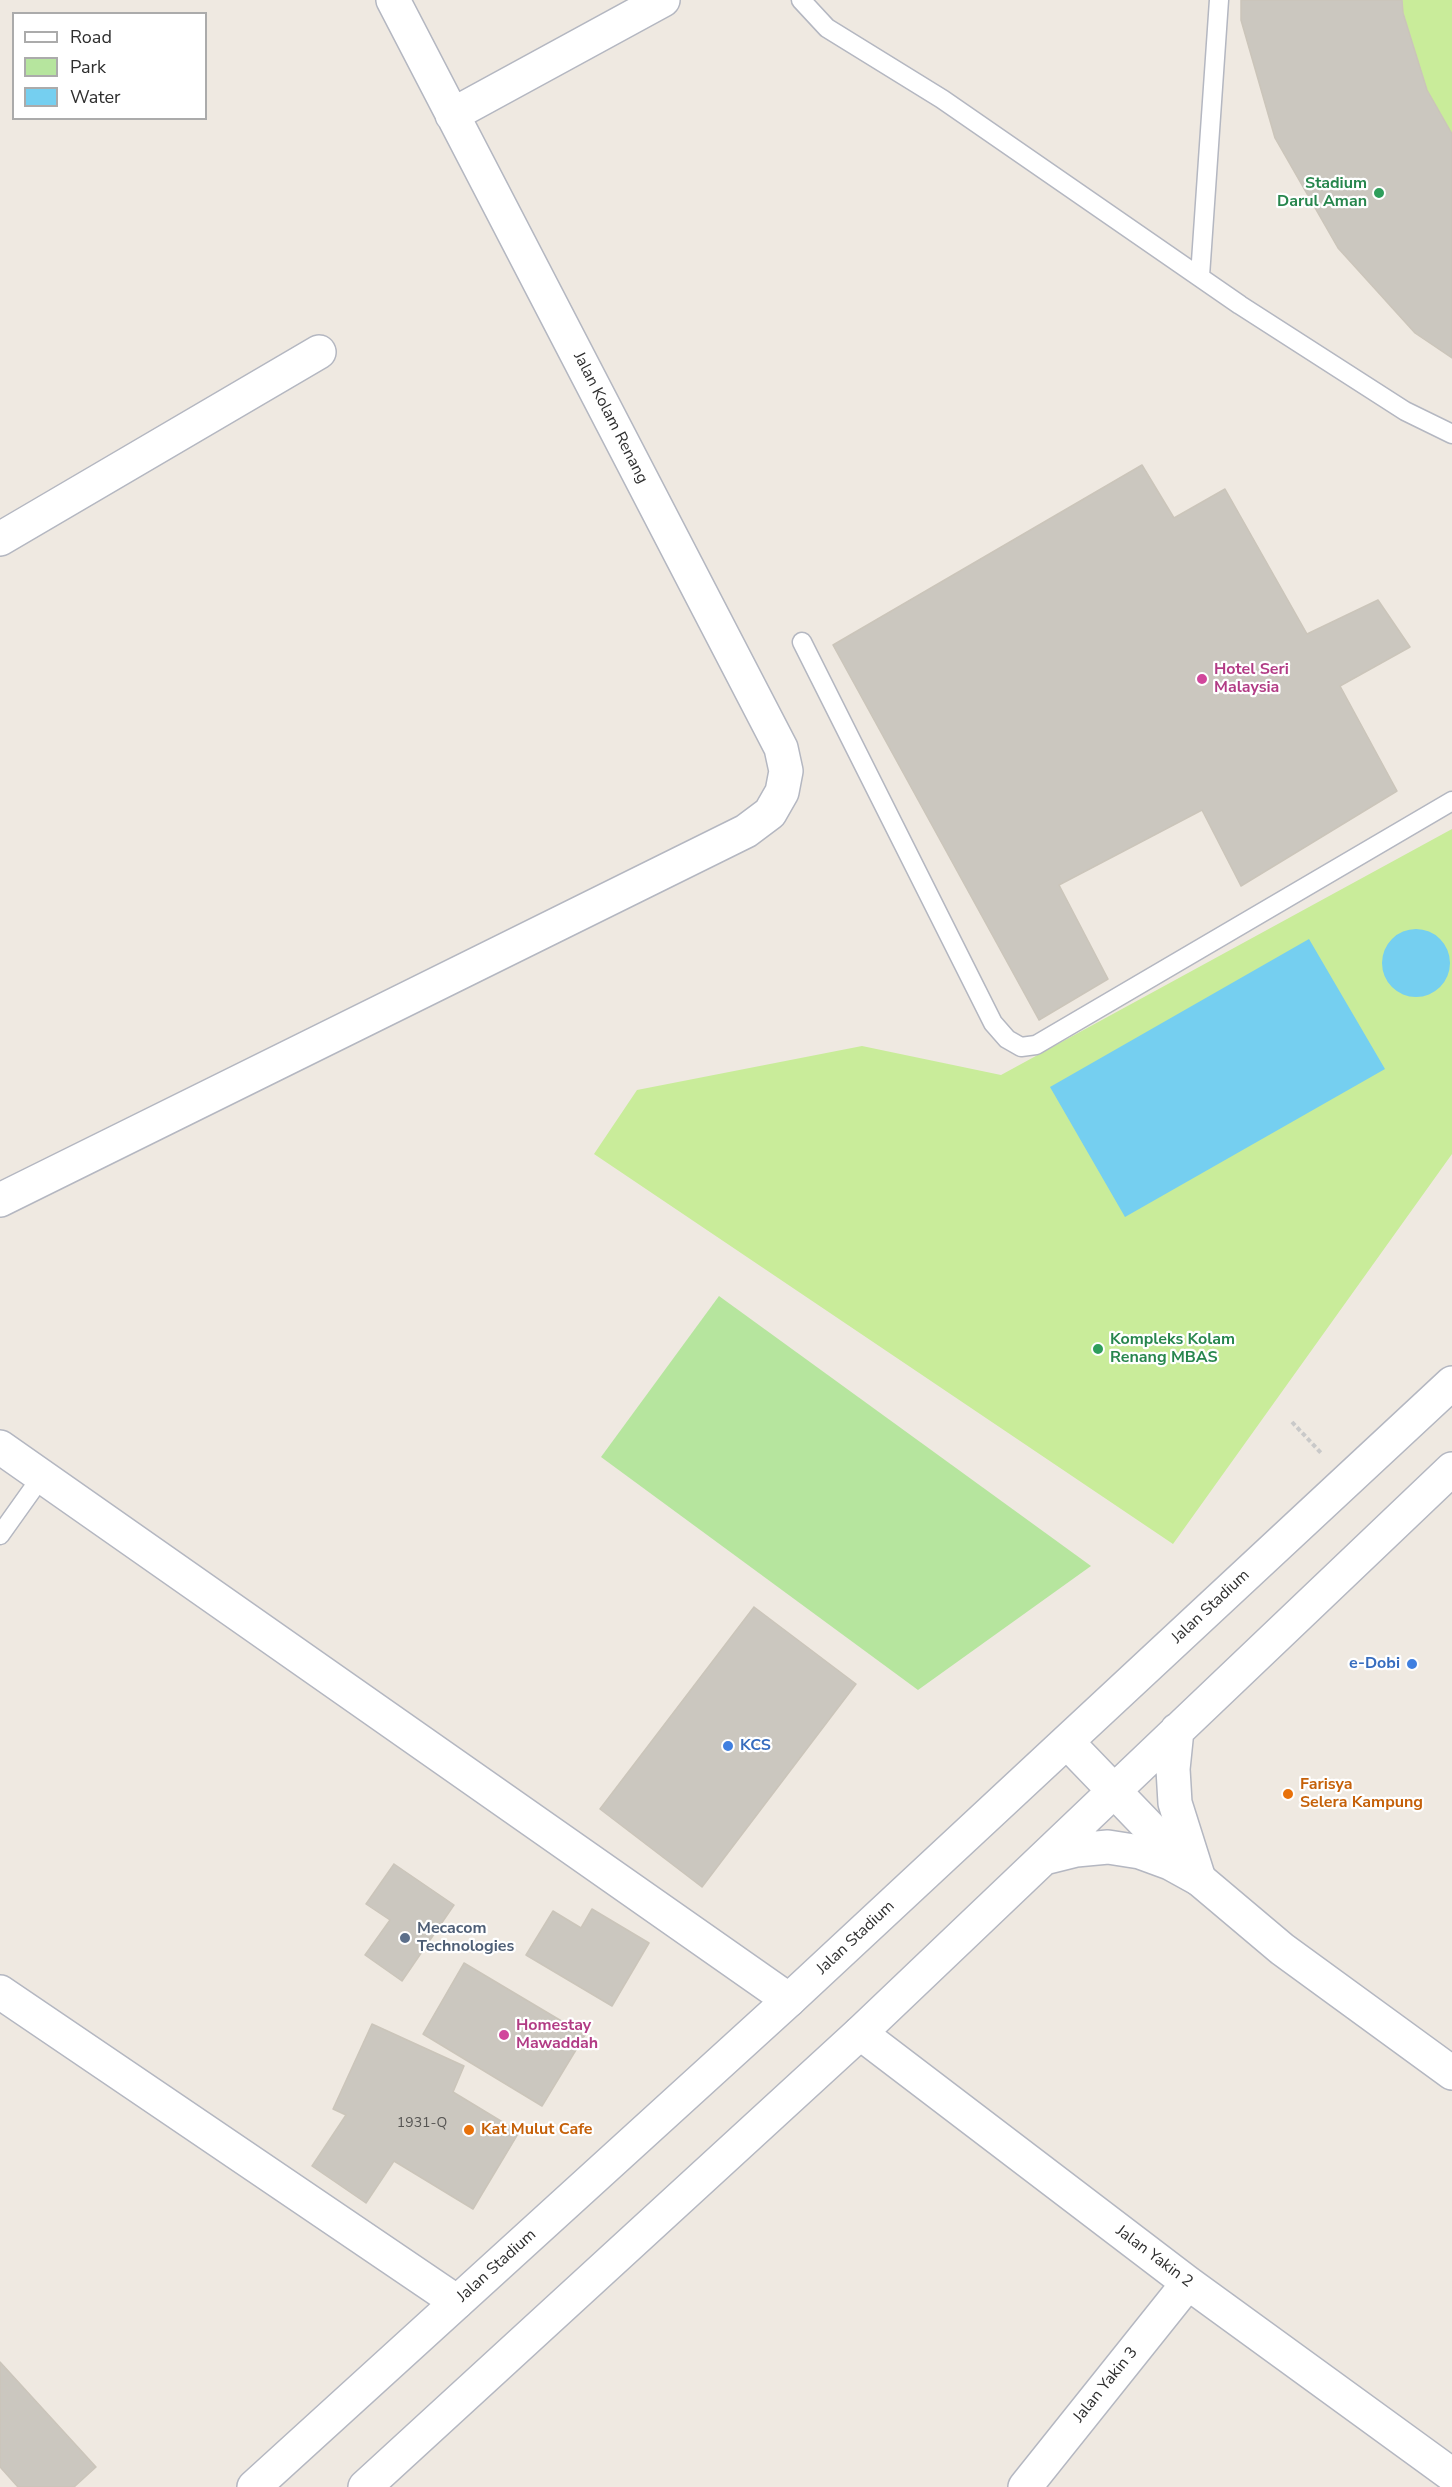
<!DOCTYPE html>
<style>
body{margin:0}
#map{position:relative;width:1452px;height:2487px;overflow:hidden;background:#efe9e1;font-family:"Nunito Sans",sans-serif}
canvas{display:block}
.legend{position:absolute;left:12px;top:12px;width:195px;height:108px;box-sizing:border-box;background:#fff;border:2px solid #ababab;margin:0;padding:8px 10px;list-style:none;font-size:18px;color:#2e2e2e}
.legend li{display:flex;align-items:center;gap:12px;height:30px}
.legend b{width:30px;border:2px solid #ababab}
</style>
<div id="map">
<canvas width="1452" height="2487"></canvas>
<ul class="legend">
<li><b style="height:8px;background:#fff"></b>Road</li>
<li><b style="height:16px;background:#b6e59e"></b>Park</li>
<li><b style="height:16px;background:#75cff0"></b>Water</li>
</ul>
</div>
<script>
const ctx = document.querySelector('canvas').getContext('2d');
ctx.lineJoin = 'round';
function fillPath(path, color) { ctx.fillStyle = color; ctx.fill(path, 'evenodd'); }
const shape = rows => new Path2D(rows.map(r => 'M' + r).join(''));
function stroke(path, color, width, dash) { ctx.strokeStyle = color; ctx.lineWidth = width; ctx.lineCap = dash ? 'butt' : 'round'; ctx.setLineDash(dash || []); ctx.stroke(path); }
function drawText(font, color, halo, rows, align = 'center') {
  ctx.font = font + ' "Nunito Sans",sans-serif'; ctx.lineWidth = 4.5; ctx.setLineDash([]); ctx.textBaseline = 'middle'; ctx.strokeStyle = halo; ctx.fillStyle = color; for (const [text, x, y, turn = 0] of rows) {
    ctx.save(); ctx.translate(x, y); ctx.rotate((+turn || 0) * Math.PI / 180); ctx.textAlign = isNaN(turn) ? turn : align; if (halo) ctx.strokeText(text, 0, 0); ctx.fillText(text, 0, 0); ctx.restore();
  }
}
const green = shape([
 [719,1296,1091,1566,918,1690,601,1457]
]);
const pitch = shape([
 [1402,0,1452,0,1452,134,1427,90,1403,13],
 [1452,829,1452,1154,1173,1544,594,1154,637,1090,862,1046,1001,1075]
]);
const water = shape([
 '1382 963a34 34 0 1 1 68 0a34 34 0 1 1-68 0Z',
 [1309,939,1385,1069,1125,1217,1050,1087]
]);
const building = shape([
 [1241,0,1402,0,1403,13,1427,90,1452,134,1452,358,1415,333,1338,248,1275,138,1241,20,1241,0],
 [1142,465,1174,518,1225,489,1307,634,1378,600,1410,647,1340,686,1397,791,1241,886,1202,810,1059,885,1108,979,1039,1020,833,645,1142,465],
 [754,1607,856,1684,702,1887,600,1809,754,1607],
 [394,1864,454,1905,402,1981,365,1955,390,1920,366,1904,394,1864],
 [592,1909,649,1943,612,2006,526,1955,553,1911,581,1928,592,1909],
 [464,1963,585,2035,542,2106,423,2034,464,1963],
 [372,2024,464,2066,453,2092,519,2132,473,2209,394,2161,366,2203,312,2166,346,2115,333,2109,372,2024],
 [0,2362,96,2467,74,2487,18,2487,0,2467,0,2362]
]);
const path = shape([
 [1292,1422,1321,1453]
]);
const service = shape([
 [801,0,827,28,942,99,1240,305,1405,411,1452,434],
 [1200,276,1219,0],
 [802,642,993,1023,1007,1039,1021,1047,1036,1045,1452,801],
 [0,1535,42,1476]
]);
const minor = shape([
 [452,115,663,0],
 [0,539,319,352],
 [0,1200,746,831,770,813,782,792,786,771,781,748,393,0],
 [0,1447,789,2000],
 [1067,1742,1199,1879,1282,1949,1452,2073],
 [0,1992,457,2302],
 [860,2033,1188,2283,1452,2475],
 [1025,2487,1188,2283]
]);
const secondary = shape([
 [1177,1730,1173,1769,1175,1803,1199,1879],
 [1044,1858,1076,1850,1108,1847,1140,1852,1170,1863,1199,1879],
 [254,2487,789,2000,1452,1383],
 [365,2487,860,2033,1452,1469]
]);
const markers = [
 [1379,193,6,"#2e9e5b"],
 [1202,679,6,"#d1479c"],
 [1098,1349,6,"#2e9e5b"],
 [1412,1664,6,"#3f7fe0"],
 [728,1746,6,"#3f7fe0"],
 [1288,1794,6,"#e8710a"],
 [405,1938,6,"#5c6f8a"],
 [504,2035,6,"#d1479c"],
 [469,2130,6,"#e8710a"]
];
const numberNames = [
 ["1931-Q",422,2124]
];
const leisureNames = [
 ["Stadium",1367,184],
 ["Darul Aman",1367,202],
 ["Kompleks Kolam",1110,1340,"left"],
 ["Renang MBAS",1110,1358,"left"]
];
const streetNames = [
 ["Jalan Kolam Renang",610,418,63],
 ["Jalan Stadium",1211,1607,-43],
 ["Jalan Stadium",856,1938,-43],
 ["Jalan Yakin 2",1154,2257,37],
 ["Jalan Stadium",497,2266,-42],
 ["Jalan Yakin 3",1106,2385,-51]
];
const hotelNames = [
 ["Hotel Seri",1214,670],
 ["Malaysia",1214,688],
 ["Homestay",516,2026],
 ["Mawaddah",516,2044]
];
const shopNames = [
 ["e-Dobi",1400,1664],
 ["KCS",740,1746,"left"]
];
const foodNames = [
 ["Farisya",1300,1785],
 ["Selera Kampung",1300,1803],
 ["Kat Mulut Cafe",481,2130]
];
const serviceNames = [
 ["Mecacom",417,1929],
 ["Technologies",417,1947]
];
fillPath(green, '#b6e59e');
fillPath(pitch, '#c9ec9a');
fillPath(water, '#75cff0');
fillPath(building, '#cbc7bf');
stroke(building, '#cbc5ba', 1.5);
stroke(service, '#b4b7c1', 21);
stroke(minor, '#b4b7c1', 36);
stroke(secondary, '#b4b7c1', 36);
stroke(path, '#c9c9c9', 4, [4.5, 3]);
stroke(service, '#fff', 18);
stroke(minor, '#fff', 33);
stroke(secondary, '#fff', 33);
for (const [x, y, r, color] of markers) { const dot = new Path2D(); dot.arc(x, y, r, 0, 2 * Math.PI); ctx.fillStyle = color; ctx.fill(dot); stroke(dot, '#fff', 2); }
drawText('14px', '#555452', null, numberNames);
drawText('bold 16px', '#27864d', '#fff', leisureNames, 'right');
drawText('16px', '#2e2e2e', '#fff', streetNames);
drawText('bold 16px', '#b23c85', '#fff', hotelNames, 'left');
drawText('bold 16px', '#366cbe', '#fff', shopNames, 'right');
drawText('bold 16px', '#c56008', '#fff', foodNames, 'left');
drawText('bold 16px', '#4e5e75', '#fff', serviceNames, 'left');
</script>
